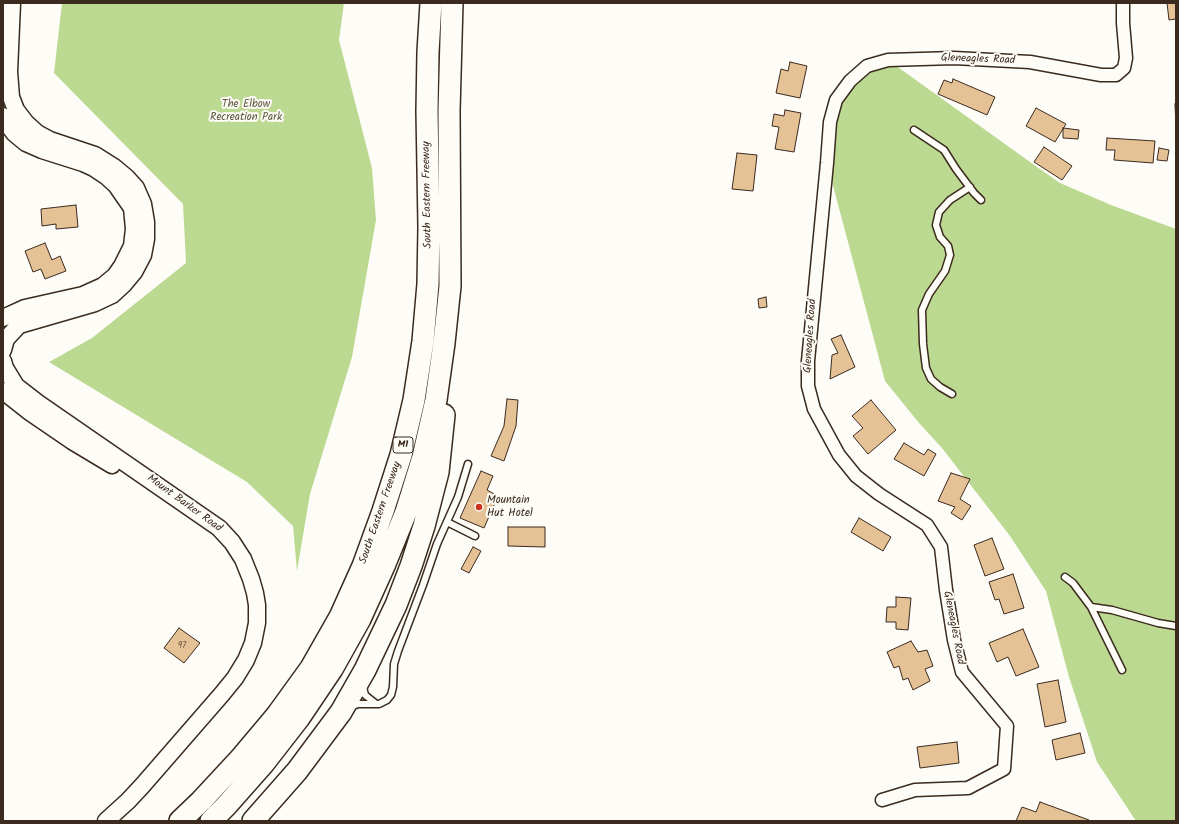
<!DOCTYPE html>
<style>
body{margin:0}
#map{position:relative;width:1179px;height:824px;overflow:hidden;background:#fdfcf7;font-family:Kalam,sans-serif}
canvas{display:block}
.frame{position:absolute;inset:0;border:4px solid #3b2a1e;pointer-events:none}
</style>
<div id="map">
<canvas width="1179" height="824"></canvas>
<div class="frame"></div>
</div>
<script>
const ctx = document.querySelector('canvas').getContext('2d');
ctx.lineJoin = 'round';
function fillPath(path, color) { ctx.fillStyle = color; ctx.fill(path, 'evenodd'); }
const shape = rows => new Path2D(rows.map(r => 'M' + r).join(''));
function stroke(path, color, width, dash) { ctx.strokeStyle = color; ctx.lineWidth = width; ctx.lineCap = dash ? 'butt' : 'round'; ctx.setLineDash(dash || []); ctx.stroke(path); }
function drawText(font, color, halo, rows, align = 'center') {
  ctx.font = font + ' Kalam,sans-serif'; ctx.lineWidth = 4; ctx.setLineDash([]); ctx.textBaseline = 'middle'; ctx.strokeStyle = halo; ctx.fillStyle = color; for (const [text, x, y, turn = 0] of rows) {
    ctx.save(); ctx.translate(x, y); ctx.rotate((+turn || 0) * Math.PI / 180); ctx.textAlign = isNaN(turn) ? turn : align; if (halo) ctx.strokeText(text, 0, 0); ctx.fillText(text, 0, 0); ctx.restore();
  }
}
const green = shape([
 [62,3,344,3,339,40,372,168,376,220,352,357,310,494,297,571,293,526,247,482,49,362,92,338,186,263,183,204,54,73],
 [888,60,1037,167,1060,183,1111,205,1176,229,1176,821,1136,821,1097,762,1069,677,1046,591,1010,536,942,448,919,423,885,381,827,163,830,122,850,81]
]);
const building = shape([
 [1167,3,1176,3,1176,19,1169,20,1167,3],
 [790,62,807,66,800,98,776,93,781,69,788,71,790,62],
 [953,79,995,97,987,115,938,94,944,80,952,83,953,79],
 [1175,104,1176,104,1176,127,1175,104],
 [1036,108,1066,124,1055,142,1026,126,1036,108],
 [785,110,801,113,794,152,775,149,779,127,772,126,774,114,784,116,785,110],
 [1063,128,1079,130,1078,139,1063,138,1063,128],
 [1107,138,1155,141,1153,163,1114,160,1115,150,1106,150,1107,138],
 [1044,147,1072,166,1062,180,1034,162,1044,147],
 [1159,148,1169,150,1167,161,1157,160,1159,148],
 [737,153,757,155,753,191,732,189,737,153],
 [76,205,78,227,56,229,56,224,42,226,41,209,76,205],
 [45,243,52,260,60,256,66,271,45,279,41,269,33,272,25,251,45,243],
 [766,297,767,307,759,308,758,299,766,297],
 [841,335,855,367,830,379,832,355,838,353,831,339,841,335],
 [507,399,518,400,516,426,504,461,491,456,504,426,507,399],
 [871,400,896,430,868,454,853,436,863,428,852,416,871,400],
 [904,443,924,455,928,449,936,454,924,476,894,459,904,443],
 [481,471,493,476,487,490,498,496,484,528,460,518,481,471],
 [951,473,970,479,960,499,971,506,962,520,951,513,955,507,938,501,951,473],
 [859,518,891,537,883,551,851,532,859,518],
 [508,527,545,527,545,547,508,546,508,527],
 [992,538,1004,569,985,576,974,545,992,538],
 [473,547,481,551,469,573,461,569,473,547],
 [1013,574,1024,608,1004,614,999,599,995,600,989,582,1013,574],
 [896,597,911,598,908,630,896,629,896,622,886,622,887,607,896,607,896,597],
 [179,628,200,643,184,663,164,648,179,628],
 [1023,629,1039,667,1016,676,1008,657,997,662,989,643,1023,629],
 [911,641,918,652,927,650,933,666,925,669,930,681,913,690,908,678,903,680,899,666,894,668,887,652,911,641],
 [1058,680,1066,722,1045,727,1037,684,1058,680],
 [1080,733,1085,753,1056,760,1052,740,1080,733],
 [957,742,959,763,920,768,917,747,957,742],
 [1040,802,1089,820,1089,821,1016,821,1022,807,1036,812,1040,802]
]);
const lane = shape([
 [914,130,944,150,956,169,974,193,981,200],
 [952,394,940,387,931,379,926,368,923,344,922,310,929,294,945,271,950,255,948,246,940,237,936,225,939,212,950,200,970,187],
 [447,522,475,536],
 [1065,577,1073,583,1091,607,1112,610,1158,623,1176,626],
 [1091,607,1122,670],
 [363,686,364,691,365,695,375,703],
 [350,707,358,704,379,704,387,700,391,695,393,687,394,664,398,651,423,585,437,544,458,497,468,464]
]);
const street = shape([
 [882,800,915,790,968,788,1004,769,1007,726,962,672,954,640,946,590,941,547,927,525,879,494,856,476,839,455,814,409,808,386,808,361,827,163,830,122,836,100,850,81,867,66,888,60,954,58,1030,62,1101,75,1116,75,1124,68,1126,58,1123,23,1123,3]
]);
const secondary = shape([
 [3,116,6,122,14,133,26,143,42,150,83,163,94,168,106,176,116,185,132,208,134,229,132,246,122,266,115,276,103,286,83,295,25,308,3,318],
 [3,350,6,339,19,325,95,303,112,295,124,284,134,272,143,255,146,239,146,222,143,204,136,188,126,177,114,167,95,155,50,140,37,133,26,123,16,110,11,97,9,72,12,3],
 [3,361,5,368,16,386,38,403,219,528,232,542,243,559,251,579,255,593,257,605,257,623,253,643,246,660,235,678,222,694,142,786,128,801,106,821],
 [3,391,31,413,72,441,112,465]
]);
const highway = shape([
 [180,821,201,801,240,759,277,715,311,668,340,617,363,566,383,511,401,455,414,400,423,341,428,284,429,227,427,111,428,52,431,3],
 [211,821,226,806,264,763,299,718,332,669,360,619,384,566,406,512,423,457,436,400,444,343,450,286,449,111,452,3],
 [253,821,297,771,341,712,365,670,396,605,411,566,424,526,438,472,444,415]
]);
const markers = [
 [479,507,4,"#c8321e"]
];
const numberNames = [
 ["97",182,646]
];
const shields = [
 [403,445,20]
];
const shieldNames = [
 ["M1",403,445]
];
const streetNames = [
 ["Gleneagles Road",978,60,2],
 ["South Eastern Freeway",428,195,-91],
 ["Gleneagles Road",811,336,-86],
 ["Mount Barker Road",184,504,36],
 ["South Eastern Freeway",381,513,-71],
 ["Gleneagles Road",953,628,79]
];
const parkNames = [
 ["The Elbow",246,105],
 ["Recreation Park",246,118]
];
const poiNames = [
 ["Mountain",487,501],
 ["Hut Hotel",487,514]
];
fillPath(green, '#bcd991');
fillPath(building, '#e5c196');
stroke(building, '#3b2a1e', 1);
stroke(lane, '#3b2a1e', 9);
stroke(street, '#3b2a1e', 15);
stroke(secondary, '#3b2a1e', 19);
stroke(highway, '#3b2a1e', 24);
stroke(lane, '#fdfcf7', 6);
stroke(street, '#fdfcf7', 12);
stroke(secondary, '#fdfcf7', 16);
stroke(highway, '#fdfcf7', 21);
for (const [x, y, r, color] of markers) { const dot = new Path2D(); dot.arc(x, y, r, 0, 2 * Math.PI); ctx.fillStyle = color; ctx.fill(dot); stroke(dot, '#fdfcf7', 1.5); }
drawText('9px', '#66503c', null, numberNames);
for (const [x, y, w] of shields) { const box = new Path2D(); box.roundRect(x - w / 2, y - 8, w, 16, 3); ctx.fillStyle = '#fdfcf7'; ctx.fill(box); stroke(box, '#3b2a1e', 1); }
drawText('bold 10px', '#3b2a1e', null, shieldNames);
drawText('11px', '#3b2a1e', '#fdfcf7', streetNames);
drawText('11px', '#5b563b', '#fdfcf7', parkNames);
drawText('11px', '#3b2a1e', '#fdfcf7', poiNames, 'left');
</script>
